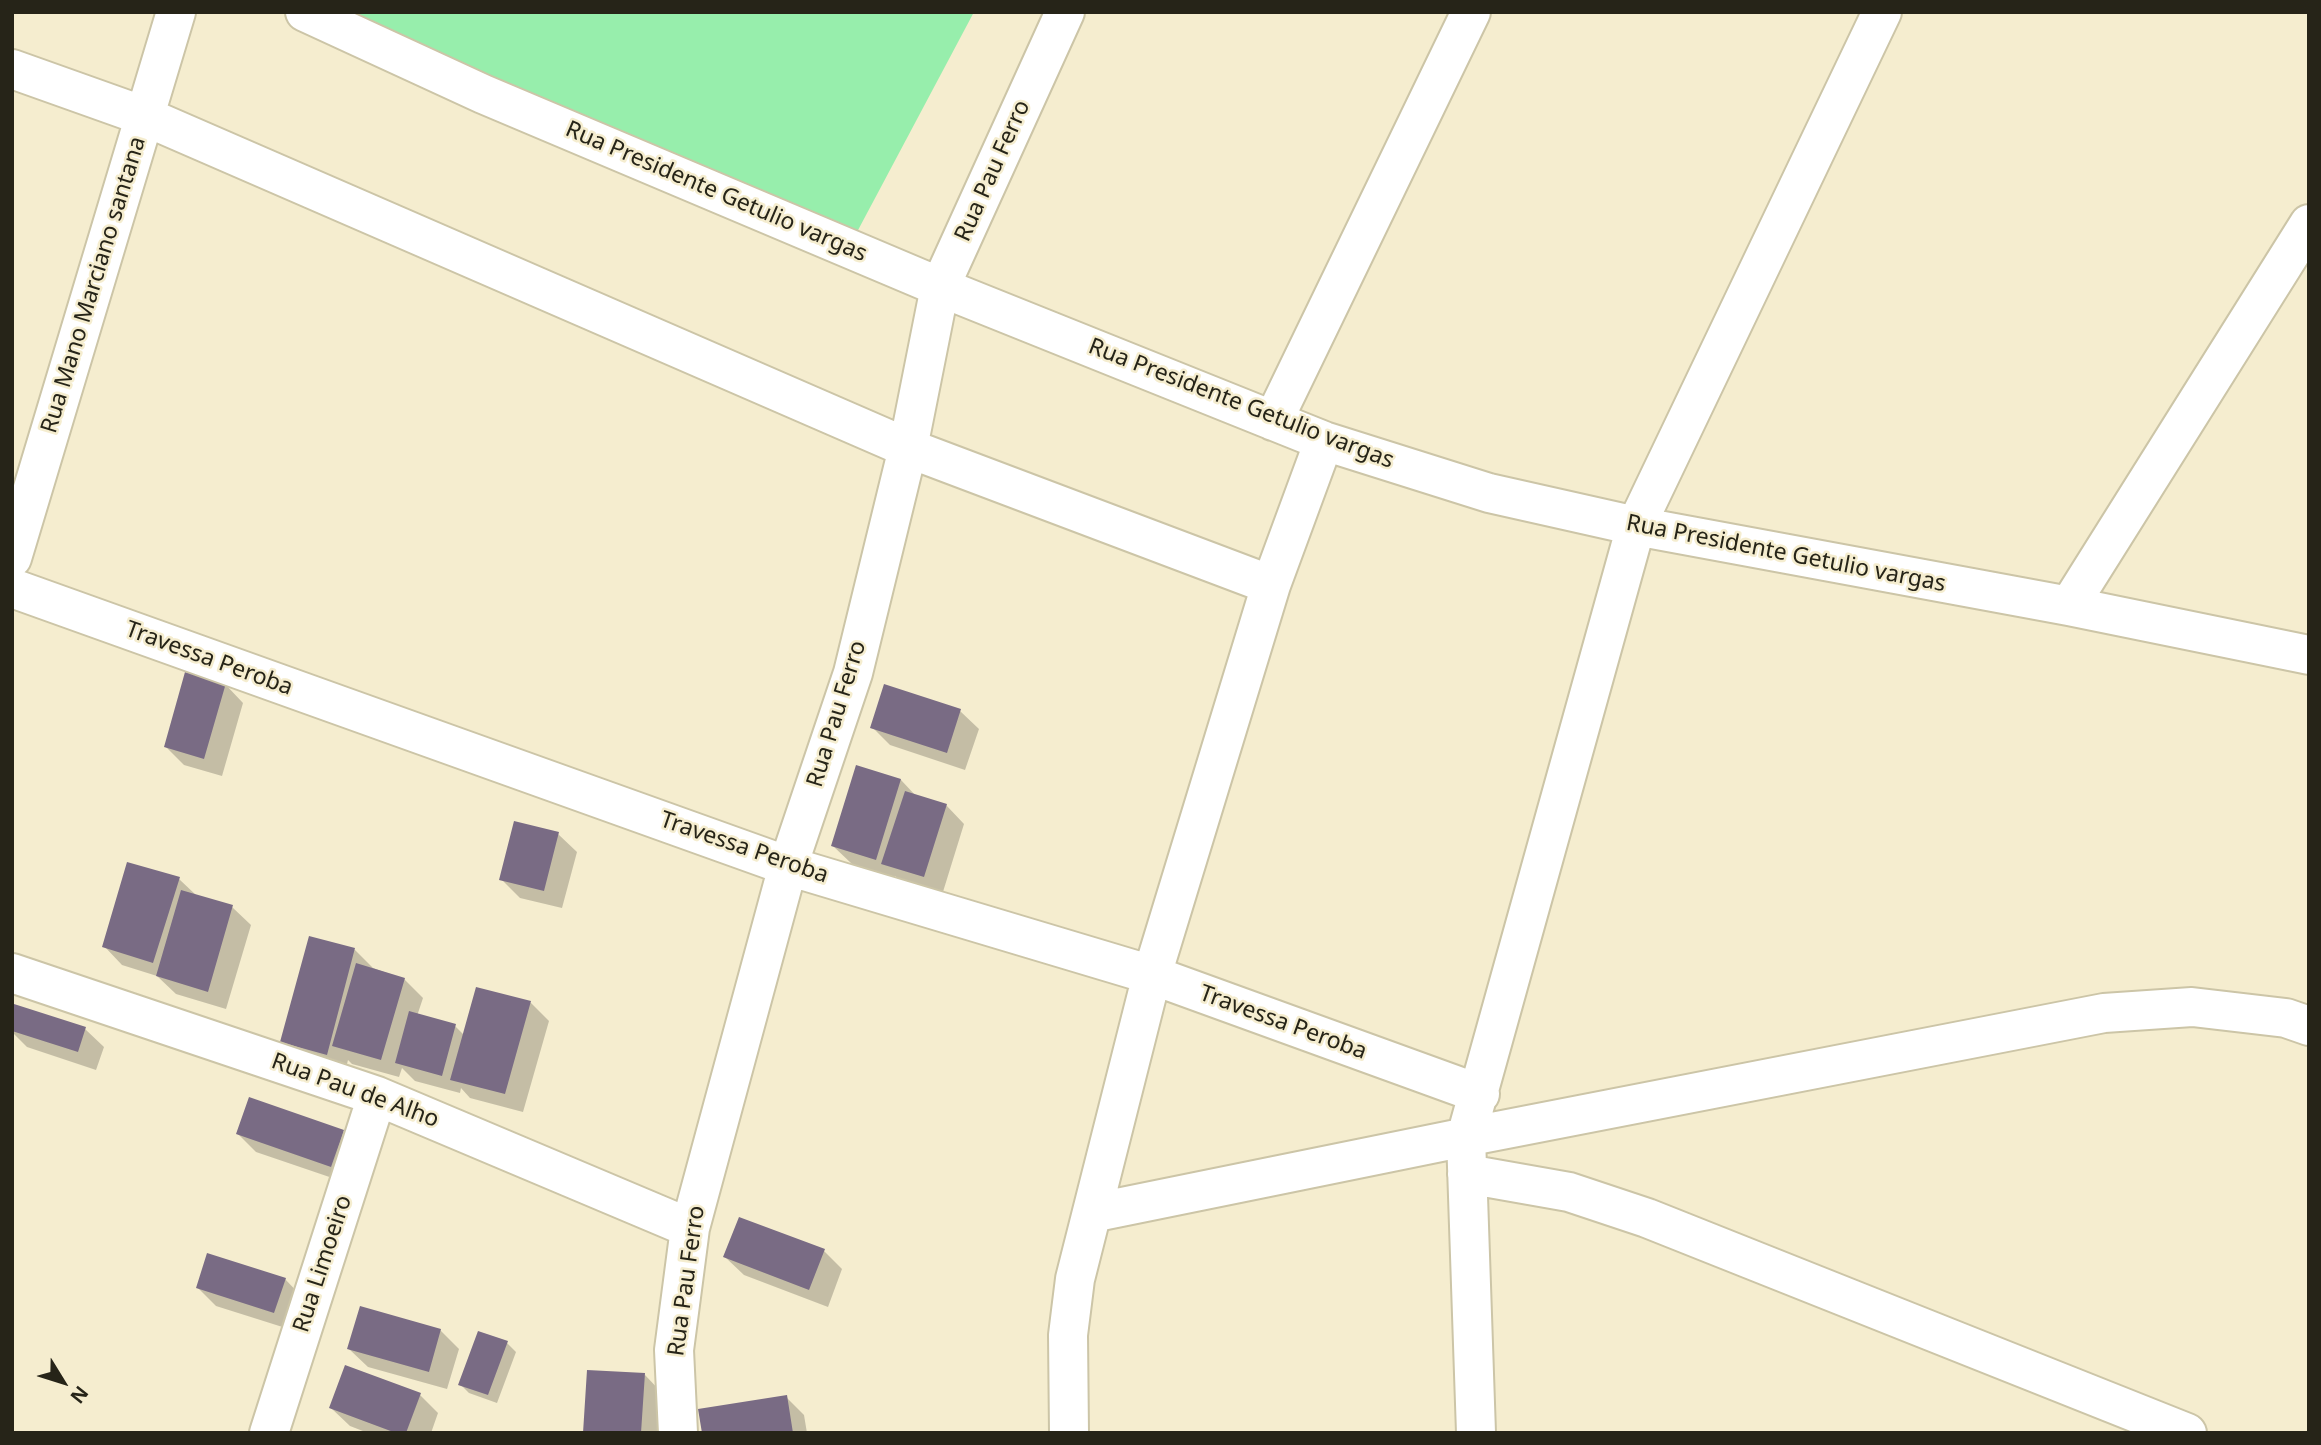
<!DOCTYPE html>
<style>
body{margin:0}
#map{position:relative;width:2321px;height:1445px;overflow:hidden;background:#f5edcf;font-family:"Noto Sans",sans-serif}
canvas{display:block}
.frame{position:absolute;inset:0;border:14px solid #262418;pointer-events:none}
.north{position:absolute;left:28px;top:1347px;width:70px;height:70px;-webkit-text-stroke:5px #f5edcf;paint-order:stroke;rotate:128deg;font-size:19px;font-weight:700;line-height:28px;text-align:center;color:#262418}
.north::after{content:'';display:block;margin:auto;width:24px;height:32px;background:#262418;clip-path:polygon(50% 0,100% 100%,50% 72%,0 100%)}
</style>
<div id="map">
<canvas width="2321" height="1445"></canvas>
<div class="frame"></div>
<div class="north">N</div>
</div>
<script>
const ctx = document.querySelector('canvas').getContext('2d');
ctx.lineJoin = 'round';
function fillPath(path, color) { ctx.fillStyle = color; ctx.fill(path, 'evenodd'); }
const shape = rows => new Path2D(rows.map(r => 'M' + r).join(''));
function stroke(path, color, width, dash) { ctx.strokeStyle = color; ctx.lineWidth = width; ctx.lineCap = dash ? 'butt' : 'round'; ctx.setLineDash(dash || []); ctx.stroke(path); }
function drawText(font, color, halo, rows, align = 'center') {
  ctx.font = font + ' "Noto Sans",sans-serif'; ctx.lineWidth = 5; ctx.setLineDash([]); ctx.textBaseline = 'middle'; ctx.strokeStyle = halo; ctx.fillStyle = color; for (const [text, x, y, turn = 0] of rows) {
    ctx.save(); ctx.translate(x, y); ctx.rotate((+turn || 0) * Math.PI / 180); ctx.textAlign = isNaN(turn) ? turn : align; if (halo) ctx.strokeText(text, 0, 0); ctx.fillText(text, 0, 0); ctx.restore();
  }
}
const green = shape([
 [292,12,974,12,840,264]
]);
const shadow = shape([
 [225,684,243,703,222,776,184,765,166,747],
 [960,711,979,729,965,770,890,745,872,727],
 [857,767,901,780,916,796,946,805,964,824,942,895,901,882,895,876,895,877,852,864,833,846],
 [558,834,577,852,562,908,520,898,501,879],
 [179,879,197,896,232,907,251,925,226,1009,176,994,157,976,122,965,104,946],
 [310,938,355,950,373,968,404,979,423,998,417,1016,455,1026,464,1035,478,989,531,1003,549,1021,523,1112,470,1098,461,1088,460,1093,415,1081,402,1068,399,1077,352,1064,348,1060,345,1072,300,1060,282,1041],
 [16,1006,85,1029,104,1047,96,1070,27,1047,12,1032,12,1016],
 [343,1131,362,1150,350,1184,256,1152,238,1134],
 [824,1251,842,1269,828,1307,744,1275,725,1257],
 [285,1279,303,1298,292,1330,216,1306,198,1288],
 [440,1330,459,1349,447,1389,368,1367,349,1349],
 [507,1343,516,1352,497,1403,469,1393,460,1384],
 [645,1375,663,1394,660,1433,585,1433],
 [420,1395,438,1413,431,1433,368,1433,350,1426,331,1408],
 [786,1397,804,1415,807,1433,703,1433]
]);
const building = shape([
 [185,672,226,683,204,759,164,747],
 [884,684,961,709,947,753,870,728],
 [856,765,901,779,876,860,831,846],
 [905,791,947,804,924,877,881,864],
 [514,821,559,832,544,891,499,880],
 [127,862,180,877,153,963,102,947],
 [181,890,233,905,208,992,156,976],
 [309,936,355,948,327,1055,280,1042],
 [356,963,405,978,381,1060,332,1046],
 [476,987,531,1001,505,1094,450,1080],
 [14,1004,86,1027,78,1052,12,1031],
 [409,1011,456,1024,442,1076,395,1063],
 [249,1097,344,1130,331,1167,236,1134],
 [739,1217,825,1249,809,1290,723,1257],
 [207,1253,286,1278,274,1313,196,1288],
 [360,1306,441,1329,429,1372,347,1349],
 [478,1331,508,1341,488,1395,458,1385],
 [345,1365,421,1393,406,1433,396,1433,329,1408],
 [587,1370,645,1373,641,1433,583,1433],
 [787,1395,793,1433,702,1433,698,1409]
]);
const minor = shape([
 [305,12,483,94,940,287,1324,441,1489,493,1636,526,2069,606,2309,655],
 [12,69,144,116,908,448,1271,585],
 [1273,421,1471,12],
 [12,558,176,12],
 [12,588,788,866,1152,975,1480,1094],
 [2069,606,2309,224],
 [12,973,377,1096,690,1228],
 [1467,1174,1569,1192,1647,1218,2187,1433],
 [1092,1213,1466,1137,2104,1013,2192,1007,2286,1018,2309,1026],
 [269,1433,377,1096],
 [678,1433,674,1350,690,1228,788,866,853,673,908,448,940,287,1065,12],
 [1069,1433,1068,1335,1075,1279,1152,975,1271,585,1324,441],
 [1476,1433,1466,1137,1636,526,1882,12]
]);
const streetNames = [
 ["Rua Pau Ferro",993,171,-66],
 ["Rua Presidente Getulio vargas",716,192,23],
 ["Rua Mano Marciano santana",94,285,-73],
 ["Rua Presidente Getulio vargas",1241,404,21],
 ["Rua Presidente Getulio vargas",1786,554,11],
 ["Travessa Peroba",209,659,20],
 ["Rua Pau Ferro",837,714,-73],
 ["Travessa Peroba",744,848,19],
 ["Travessa Peroba",1283,1023,20],
 ["Rua Pau de Alho",355,1091,20],
 ["Rua Limoeiro",323,1264,-72],
 ["Rua Pau Ferro",687,1281,-82]
];
fillPath(green, '#97eeac');
fillPath(shadow, '#0003');
fillPath(building, '#796b84');
stroke(minor, '#ccc5a7', 42);
stroke(minor, '#fff', 38);
drawText('23px', '#262418', '#f5edcf', streetNames);
</script>
